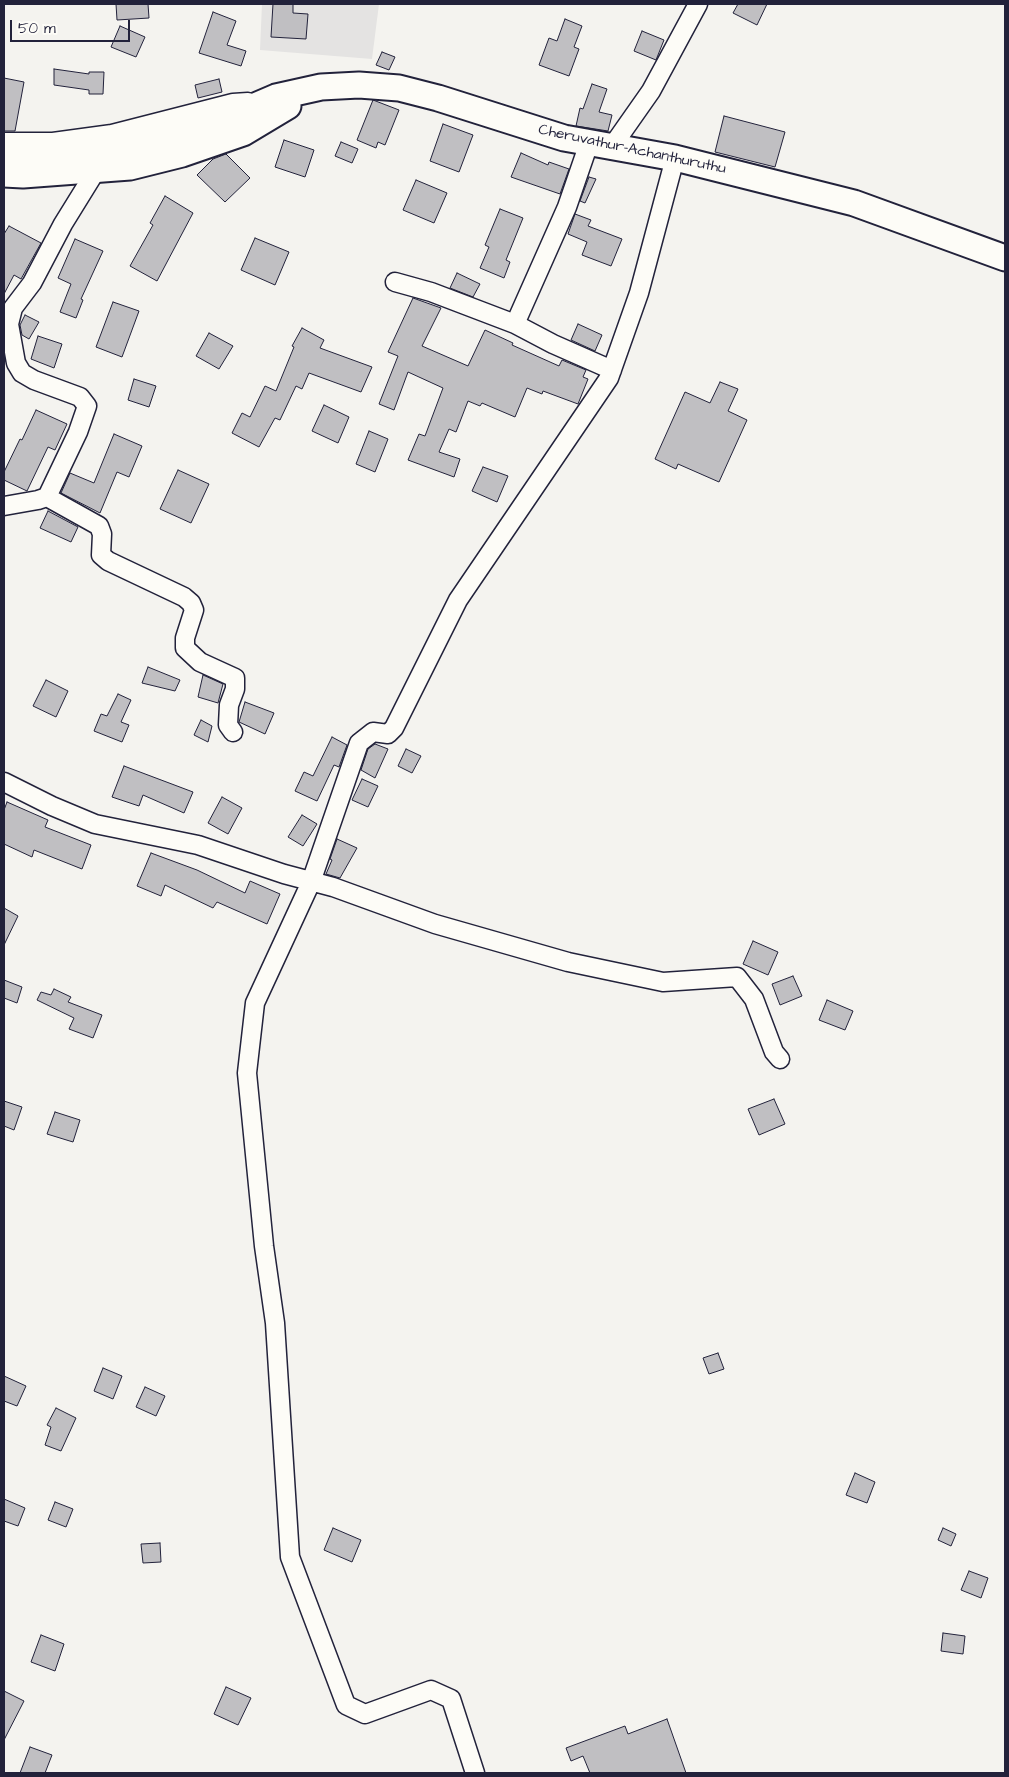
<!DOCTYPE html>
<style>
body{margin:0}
#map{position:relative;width:1009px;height:1777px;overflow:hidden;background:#f4f3ef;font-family:"Architects Daughter",sans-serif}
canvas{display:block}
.frame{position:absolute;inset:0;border:5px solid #22223b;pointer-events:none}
.scale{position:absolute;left:10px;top:20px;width:120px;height:22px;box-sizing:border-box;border:2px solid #22223b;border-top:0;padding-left:6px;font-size:15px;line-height:18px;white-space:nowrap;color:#22223b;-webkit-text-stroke:4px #fdfcf7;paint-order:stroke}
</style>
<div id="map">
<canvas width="1009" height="1777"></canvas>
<div class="frame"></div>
<div class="scale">50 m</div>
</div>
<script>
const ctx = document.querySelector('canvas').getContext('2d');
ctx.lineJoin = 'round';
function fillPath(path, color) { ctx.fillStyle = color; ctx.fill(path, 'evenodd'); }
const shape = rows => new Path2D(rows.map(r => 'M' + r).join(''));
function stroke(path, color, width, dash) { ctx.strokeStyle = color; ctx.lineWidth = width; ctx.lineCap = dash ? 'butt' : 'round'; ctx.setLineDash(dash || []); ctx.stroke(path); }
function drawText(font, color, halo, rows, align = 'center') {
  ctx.font = font + ' "Architects Daughter",sans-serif'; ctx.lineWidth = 5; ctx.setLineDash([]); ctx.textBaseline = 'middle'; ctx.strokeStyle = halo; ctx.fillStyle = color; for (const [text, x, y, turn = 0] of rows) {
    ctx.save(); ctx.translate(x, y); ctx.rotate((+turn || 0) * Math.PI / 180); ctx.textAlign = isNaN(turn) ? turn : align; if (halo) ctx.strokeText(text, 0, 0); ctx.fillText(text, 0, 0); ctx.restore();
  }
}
const built = shape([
 [262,4,379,4,372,59,260,50]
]);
const building = shape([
 [116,4,148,4,149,18,117,20,116,4],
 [273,4,293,4,293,13,308,14,306,39,271,37,273,4],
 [738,4,767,4,757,25,733,13,738,4],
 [213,12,236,21,227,45,246,51,241,66,199,53,213,12],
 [565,19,582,26,574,47,579,49,569,76,539,65,549,38,557,41,565,19],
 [120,26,145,37,136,57,111,47,120,26],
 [642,31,664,40,656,60,634,51,642,31],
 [382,52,395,57,389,70,376,65,382,52],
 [54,69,89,74,89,72,104,72,103,94,89,94,89,90,54,85,54,69],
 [4,78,24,82,15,131,4,131,4,78],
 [219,79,222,92,198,98,195,85,219,79],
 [592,84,607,89,599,112,612,115,608,131,576,126,580,108,583,109,592,84],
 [373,100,399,110,385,145,378,142,376,148,357,140,373,100],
 [724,116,785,132,775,167,715,152,724,116],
 [443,124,473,135,459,172,430,161,443,124],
 [284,140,314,150,305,177,275,167,284,140],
 [341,142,358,149,352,163,335,156,341,142],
 [521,153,548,165,549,162,569,169,560,194,511,177,521,153],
 [226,154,250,178,225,202,197,175,213,159,226,154],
 [589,177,596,179,585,203,580,201,589,177],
 [416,180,447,193,434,223,403,210,416,180],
 [165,196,193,213,157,281,130,266,153,225,150,223,165,196],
 [500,209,523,218,506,260,510,262,504,278,480,268,489,247,485,245,500,209],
 [575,214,591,220,588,226,622,239,611,266,582,255,587,242,568,234,575,214],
 [9,226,41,243,21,279,14,275,4,294,4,234,9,226],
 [255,238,289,252,275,285,241,270,255,238],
 [75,239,103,251,81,299,83,300,76,318,60,312,71,284,58,278,75,239],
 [457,273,480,284,473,297,450,288,457,273],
 [413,298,441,308,422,346,468,366,485,330,513,343,512,345,559,366,562,360,586,370,583,377,588,379,578,404,543,391,542,394,527,388,515,417,482,403,480,406,468,401,456,432,449,429,439,452,460,459,454,477,408,460,419,434,425,436,443,388,408,372,394,410,379,404,398,356,388,352,413,298],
 [113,302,139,311,122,357,96,347,113,302],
 [25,315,39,322,29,339,22,335,20,325,25,315],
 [578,324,602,335,595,351,571,340,578,324],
 [302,328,324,340,320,348,372,367,361,392,309,373,302,389,296,386,280,420,275,418,259,447,232,433,242,413,250,417,265,386,276,391,294,347,292,346,302,328],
 [209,333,233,346,219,369,196,356,209,333],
 [38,336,62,344,54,368,31,359,38,336],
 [134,379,156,386,149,407,128,400,134,379],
 [720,382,738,389,728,411,747,420,719,482,678,464,676,469,655,459,685,392,710,403,720,382],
 [324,405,349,417,338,443,312,431,324,405],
 [36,410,67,424,55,450,48,447,27,491,4,480,4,472,20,439,22,440,36,410],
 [369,431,388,439,375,472,356,464,369,431],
 [114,434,142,446,129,477,117,472,100,513,61,493,70,473,94,483,114,434],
 [483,467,508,476,497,502,472,491,483,467],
 [178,470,209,484,191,523,160,509,178,470],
 [48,511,78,527,71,542,40,528,48,511],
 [148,667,180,680,175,691,142,683,148,667],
 [203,675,223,684,218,703,198,697,203,675],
 [46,680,68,691,56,717,33,706,46,680],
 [118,694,131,700,121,722,129,725,122,742,94,731,101,714,107,716,118,694],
 [245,702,274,713,265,734,239,722,245,702],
 [201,720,212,726,208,742,194,735,201,720],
 [332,737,347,745,339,767,334,765,317,801,295,791,304,772,313,776,332,737],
 [375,744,388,749,375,778,361,770,368,749,375,744],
 [406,749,421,756,412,773,398,766,406,749],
 [124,766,193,792,184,813,143,795,139,806,112,797,124,766],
 [362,779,378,786,368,807,352,800,362,779],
 [222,797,242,808,228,834,208,823,222,797],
 [7,802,48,820,45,827,91,845,82,869,34,850,32,857,4,844,4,810,7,802],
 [302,815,317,824,303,846,288,837,302,815],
 [337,839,357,848,340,878,326,874,332,860,330,859,337,839],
 [151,853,197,870,245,893,250,881,280,894,267,924,217,902,213,908,165,885,161,896,137,886,151,853],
 [4,908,18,916,4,945,4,908],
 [753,941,778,952,768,975,743,964,753,941],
 [793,976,802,996,780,1005,772,984,793,976],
 [4,980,22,987,17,1003,4,998,4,980],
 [54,989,71,997,68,1002,102,1015,93,1038,69,1029,74,1018,37,1000,41,992,51,995,54,989],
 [827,1000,853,1011,845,1030,819,1020,827,1000],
 [774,1099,785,1124,759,1135,748,1109,774,1099],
 [4,1101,22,1107,14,1130,4,1126,4,1101],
 [55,1112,80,1120,73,1142,47,1134,55,1112],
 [718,1353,724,1369,709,1374,703,1358,718,1353],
 [103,1368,122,1376,113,1399,94,1391,103,1368],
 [4,1376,26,1386,17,1406,4,1401,4,1376],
 [145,1387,165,1396,156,1416,136,1407,145,1387],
 [56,1408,76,1418,61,1451,45,1445,51,1427,47,1425,56,1408],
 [855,1473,875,1482,867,1503,846,1495,855,1473],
 [4,1499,25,1508,18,1526,4,1521,4,1499],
 [55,1502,73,1509,66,1527,48,1520,55,1502],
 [333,1528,361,1540,352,1562,324,1550,333,1528],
 [943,1528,956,1534,951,1546,938,1540,943,1528],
 [160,1543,161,1562,143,1563,141,1544,160,1543],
 [969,1571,988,1578,981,1598,961,1590,969,1571],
 [943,1633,965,1636,963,1654,941,1651,943,1633],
 [41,1635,64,1644,55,1671,31,1662,41,1635],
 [226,1687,251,1698,238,1725,214,1714,226,1687],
 [4,1691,24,1701,4,1740,4,1691],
 [667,1719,686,1773,590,1773,583,1756,571,1761,566,1748,625,1726,628,1734,667,1719],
 [30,1747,52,1755,45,1773,20,1773,30,1747]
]);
const street = shape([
 [4,142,53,142,112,134,233,103,248,102],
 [611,148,651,91,698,4],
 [395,282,431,292,515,324,567,207,589,143],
 [515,324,553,344,612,370],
 [47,497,99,526,102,534,101,555,108,561,184,597,191,603,194,610,185,638,185,648,200,662,235,678,235,689,229,705,228,725,233,732],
 [4,506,38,500,47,497,78,432,87,406,80,397,34,380,22,373,16,363,9,324,13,308,32,283,63,224,97,169],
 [4,782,52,806,95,824,198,845,284,874,333,887,435,924,568,962,663,982,737,977,754,999,774,1052,780,1059],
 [475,1773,451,1699,431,1690,365,1714,346,1705,290,1557,275,1323,264,1246,247,1073,255,1003,311,882,359,743,373,732,388,734,394,728,458,600,609,378,639,293,675,158]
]);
const secondary = shape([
 [4,158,110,151,227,118,276,97,321,87,359,85,399,88,438,98,564,138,675,158,854,203,1005,258],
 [4,174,23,175,130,167,182,154,243,133,288,106]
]);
const streetNames = [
 ["Cheruvathur-Achanthuruthu",632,150,12]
];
fillPath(built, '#e4e3e2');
fillPath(building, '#c0bfc2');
stroke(building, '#22223b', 1);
stroke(street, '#22223b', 21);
stroke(secondary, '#22223b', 29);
stroke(street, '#fdfcf7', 18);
stroke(secondary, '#fdfcf7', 25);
drawText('15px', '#22223b', '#fdfcf7', streetNames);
</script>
